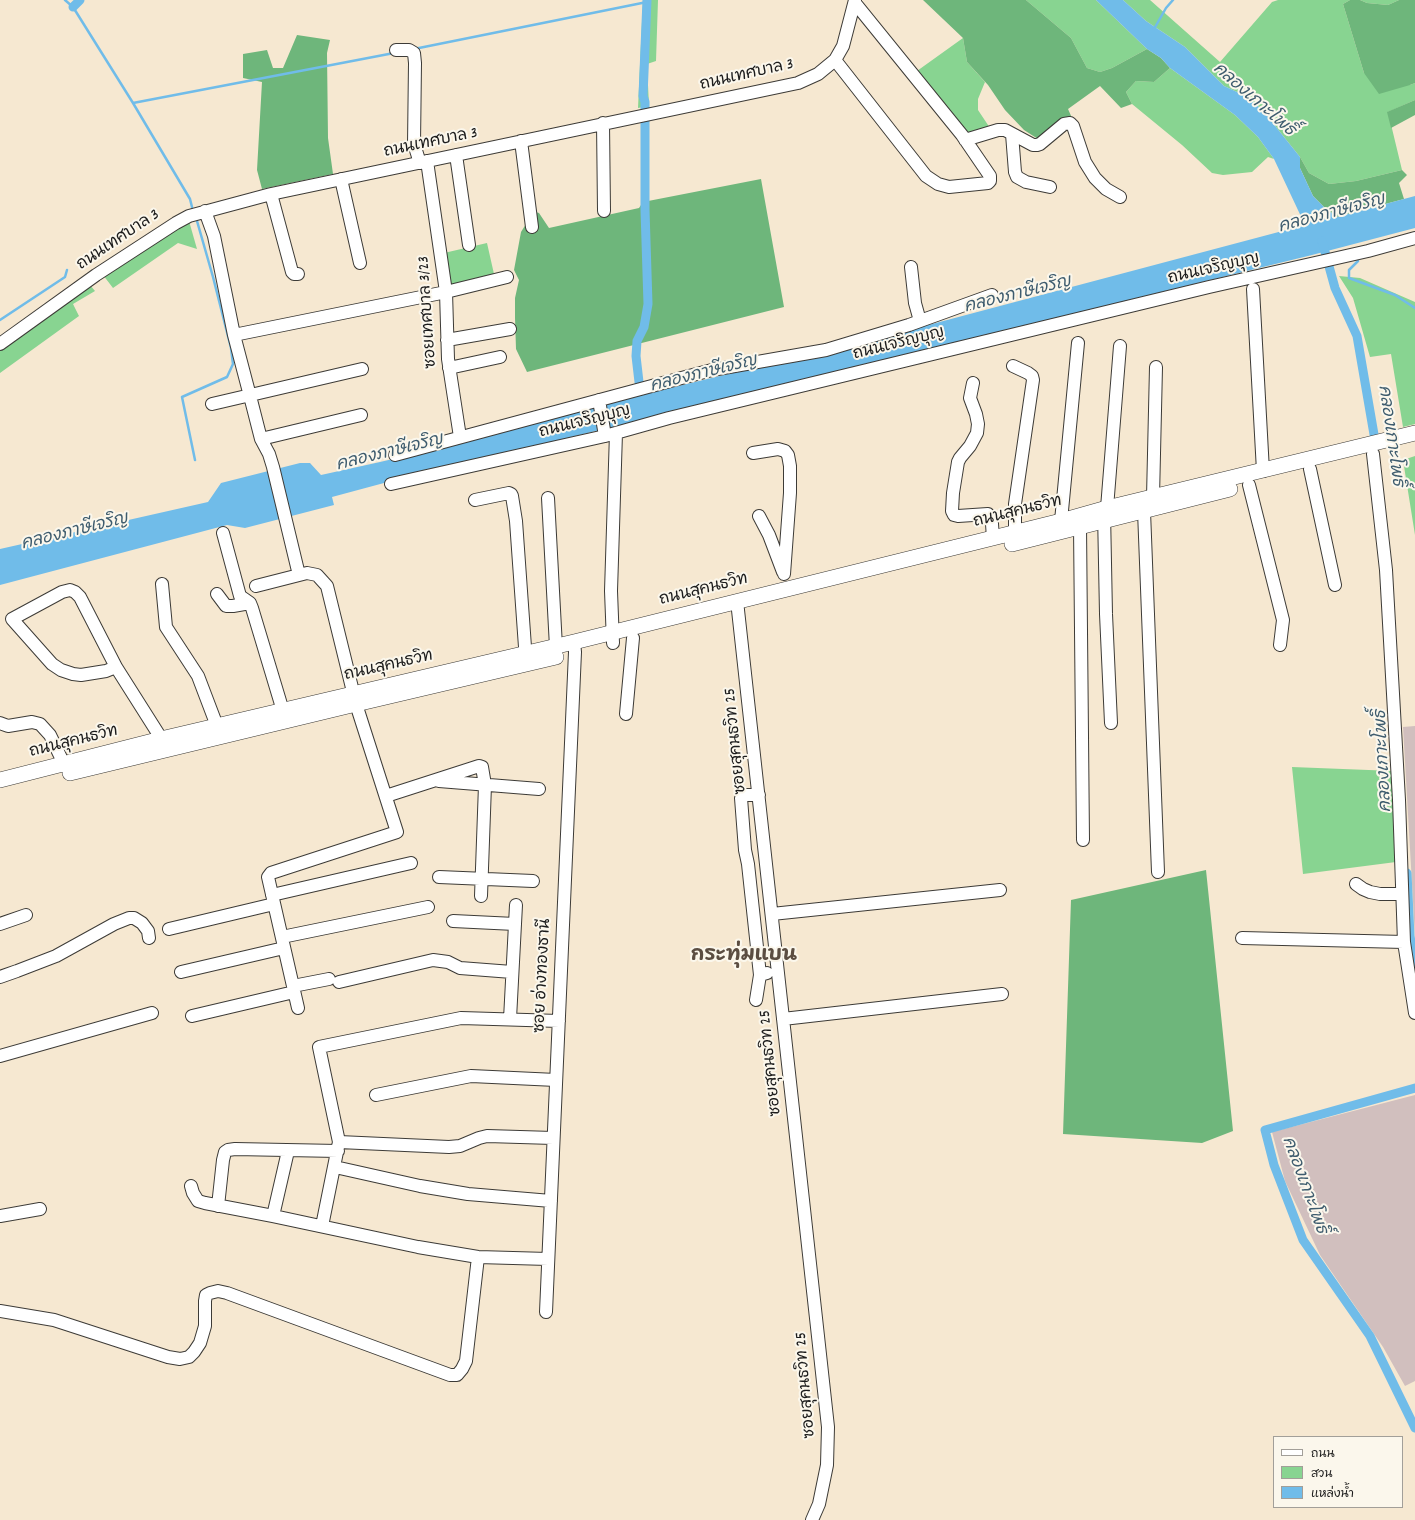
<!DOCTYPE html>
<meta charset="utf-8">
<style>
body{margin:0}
#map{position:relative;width:1415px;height:1520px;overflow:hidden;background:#f6e8d1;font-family:Dekko,"Playpen Sans Thai",sans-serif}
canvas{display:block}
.legend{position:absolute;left:1273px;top:1436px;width:130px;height:72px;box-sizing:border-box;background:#fbf7ec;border:1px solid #a29f99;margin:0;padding:5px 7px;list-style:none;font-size:12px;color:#1c1c1c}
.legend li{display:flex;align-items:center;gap:8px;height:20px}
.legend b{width:20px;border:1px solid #a29f99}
</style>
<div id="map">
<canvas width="1415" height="1520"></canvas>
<ul class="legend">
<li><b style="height:5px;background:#fff"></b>ถนน</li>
<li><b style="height:11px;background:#88d491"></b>สวน</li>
<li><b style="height:11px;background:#70bce9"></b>แหล่งน้ำ</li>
</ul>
</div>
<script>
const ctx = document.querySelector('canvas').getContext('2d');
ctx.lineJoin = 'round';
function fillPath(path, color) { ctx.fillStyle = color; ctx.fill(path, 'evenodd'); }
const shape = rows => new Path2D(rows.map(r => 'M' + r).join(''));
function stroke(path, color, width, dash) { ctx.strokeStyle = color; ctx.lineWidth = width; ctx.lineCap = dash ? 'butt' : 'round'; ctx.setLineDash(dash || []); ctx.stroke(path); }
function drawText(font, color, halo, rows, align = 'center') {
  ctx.font = font + ' Dekko,"Playpen Sans Thai",sans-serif'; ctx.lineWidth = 4; ctx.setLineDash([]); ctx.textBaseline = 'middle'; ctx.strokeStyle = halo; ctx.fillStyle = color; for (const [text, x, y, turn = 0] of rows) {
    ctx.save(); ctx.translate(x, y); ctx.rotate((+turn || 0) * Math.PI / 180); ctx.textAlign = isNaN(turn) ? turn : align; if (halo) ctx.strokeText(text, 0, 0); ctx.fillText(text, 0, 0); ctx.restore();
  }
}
const industrial = shape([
 [1415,726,1415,936,1403,727],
 [1415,1095,1415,1381,1405,1386,1383,1347,1320,1255,1285,1181,1272,1132]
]);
const green = shape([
 [643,0,658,0,656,61,647,64,649,106,638,108],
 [1026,0,1096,0,1147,49,1112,68,1100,72,1087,68,1071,38],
 [1123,0,1150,0,1220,62,1272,2,1278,0,1350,0,1343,4,1364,73,1410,85,1415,83,1415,100,1388,112,1402,170,1356,181,1329,184,1309,173,1300,157,1264,112,1248,97,1224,86,1185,47,1146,21],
 [1360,0,1399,0,1388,5,1367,3],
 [963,38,967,62,985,82,978,99,978,110,990,128,963,143,910,76],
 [1170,68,1235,115,1258,137,1274,159,1268,157,1252,172,1223,175,1212,173,1182,145,1132,104,1126,92,1136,81,1154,82],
 [189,221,197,249,178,243,113,288,103,275],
 [487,243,494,274,450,286,444,253],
 [1339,276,1360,278,1415,302,1415,424,1403,427,1391,354,1370,357,1353,298],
 [90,285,95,291,73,304,79,316,0,373,0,350],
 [1415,456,1415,535,1403,460],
 [1292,767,1394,771,1396,862,1303,874]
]);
const forest = shape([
 [923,0,1026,0,1071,38,1087,68,1100,72,1112,68,1147,49,1161,58,1170,68,1154,82,1136,81,1126,92,1132,104,1121,108,1100,86,1068,109,1072,118,1038,139,1024,130,1005,110,988,85,967,62,963,38],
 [1350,0,1360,0,1367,3,1388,5,1399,0,1415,0,1415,83,1410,85,1379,94,1364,73,1343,4],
 [297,35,330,40,327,53,328,138,333,174,262,189,257,170,262,82,243,78,243,54,267,50,273,68,283,68],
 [1415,100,1415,115,1391,128,1387,112],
 [1300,157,1309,173,1329,184,1356,181,1402,170,1407,175,1399,183,1404,199,1337,217,1324,207,1313,196,1300,168],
 [761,179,784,307,527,372,516,349,515,318,515,298,519,280,514,270,521,232,526,224,524,208,539,213,549,228,639,208,643,202],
 [1206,870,1233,1131,1202,1143,1063,1134,1071,900]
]);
const water = shape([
 [1096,0,1123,0,1146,21,1185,47,1224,86,1248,97,1264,112,1300,157,1300,168,1313,196,1324,207,1337,217,1415,196,1415,228,1312,255,384,483,332,497,334,505,245,528,227,525,0,585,0,549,208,502,221,483,300,463,310,463,321,475,380,462,486,437,500,429,902,332,1305,225,1274,159,1258,137,1235,115,1170,68,1161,58,1147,49]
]);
const stream = shape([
 [65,0,73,7,133,103,190,199,192,207],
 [1154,29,1166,8,1173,0],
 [414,49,647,2],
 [133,103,394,53],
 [1358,261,1349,270,1349,278,1395,295,1415,308],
 [0,320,65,277,67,270],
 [195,460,182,397,227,377,233,364,231,348,213,277,197,221]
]);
const canal = shape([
 [73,7,80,0],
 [1322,241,1335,288,1357,336,1376,446],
 [639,382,636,356,637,341,644,327,648,304,645,210,645,102,643,96,647,0],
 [1407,873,1410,936,1415,968],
 [1415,1088,1265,1130,1274,1165,1303,1240,1370,1336,1415,1428]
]);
const minor = shape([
 [396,50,409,50,414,53,415,63,414,144,420,163],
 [835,60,926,176,938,184,949,187,988,183,990,181,990,176,962,135,855,3],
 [603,123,604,211],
 [1012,134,1015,172,1017,177,1026,182,1050,187],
 [965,140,998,130,1005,130,1033,145,1037,145,1040,144,1064,124,1070,123,1073,126,1085,162,1095,178,1106,189,1120,197],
 [521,141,532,227],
 [456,155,469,245],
 [427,161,446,292,448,359,460,437],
 [341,179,360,263],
 [271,194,292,272,294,274,298,274],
 [205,211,214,236,234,335,250,396,261,439,269,454,273,467,299,575],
 [911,267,915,303,920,321],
 [1253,289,1263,471],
 [234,335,446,292,507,277],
 [447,340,510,329],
 [0,344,96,275,176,223,189,216,271,194,798,83,818,74,835,60,843,46,855,0],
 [1013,366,1028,373,1032,376,1033,380,1015,504,1015,533],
 [449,368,500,357],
 [973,383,970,398,976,414,978,424,977,433,970,446,960,458,958,462,953,493,952,511,954,515,958,516,988,514,990,517,992,524,993,538],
 [599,400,605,436],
 [212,404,362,369],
 [261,439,361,415],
 [753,453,778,449,785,451,788,455,790,466,790,493,784,574],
 [1373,454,1386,570,1399,800,1404,942,1415,1013],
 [395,455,689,376,712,370,826,350,909,325,992,295],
 [1310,469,1335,585],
 [391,484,605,436,669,418,1209,287,1368,251,1415,238],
 [1249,485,1283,620,1280,645],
 [1153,497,1156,367],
 [548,498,556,647],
 [475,500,509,493,511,494,512,496,516,521,526,661],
 [1107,508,1120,346],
 [1144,511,1158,872],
 [1104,512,1106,614,1111,723],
 [759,516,769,535,783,572],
 [1061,521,1078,343],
 [1080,526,1083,840],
 [223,533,240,596,250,603,252,608,283,711],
 [162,584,166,627,198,676,217,726],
 [256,586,307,573,317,575,327,586,356,704,397,832,271,873,268,877,298,1008],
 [217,594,226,606,233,606,250,603],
 [737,601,828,1427,827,1465,819,1504,812,1520],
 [613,643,611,591,616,433],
 [116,667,106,671,81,675,73,674,61,670,52,664,12,619,62,592,70,590,75,592,80,597,116,667,166,746],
 [626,714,633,638],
 [0,723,8,726,32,722,40,724,50,735,64,764],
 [439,781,539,789],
 [759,795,745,795,741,798,745,850,748,864,760,975],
 [386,796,479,766,482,767,485,785,481,896],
 [439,877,533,881],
 [1356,884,1363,889,1370,892,1380,894,1402,894],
 [272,895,411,863],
 [772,914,1000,890],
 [453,921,515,924],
 [0,924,26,915],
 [169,929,274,904],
 [282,937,428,907],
 [1242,938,1404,942],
 [181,972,284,948],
 [0,977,17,971,56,956,114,924,129,918,134,918,142,923,148,931,149,938],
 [339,982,433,960,448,962,460,968,512,972],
 [293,986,329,979],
 [756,1000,760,975,767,973],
 [192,1016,294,992],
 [510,1019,516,905],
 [783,1019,1002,994],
 [0,1056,152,1013],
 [376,1095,471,1076,556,1080],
 [339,1142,449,1147,460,1146,479,1138,487,1136,553,1138],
 [335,1167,420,1186,468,1194,551,1201],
 [191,1186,193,1193,198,1201,205,1203,273,1216,418,1247,478,1257,548,1259],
 [218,1206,223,1160,225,1152,228,1150,235,1149,338,1151],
 [0,1216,40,1209],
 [273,1216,288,1151],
 [322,1226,339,1142,319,1047,461,1018,559,1021],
 [0,1311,54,1320,168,1357,180,1359,189,1357,194,1352,200,1343,205,1326,205,1301,206,1295,210,1293,218,1291,227,1293,450,1375,457,1375,462,1369,466,1361,478,1257],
 [546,1312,575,652,574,642]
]);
const major = shape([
 [1012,544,1230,489],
 [70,773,356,704,556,657],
 [0,780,161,739,574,642,1061,521,1107,508,1415,433]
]);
const streetNames = [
 ["ถนนเทศบาล 3",747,76,-13],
 ["ถนนเทศบาล 3",431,144,-12],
 ["ถนนเทศบาล 3",119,241,-34],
 ["ถนนเจริญบุญ",1214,270,-13],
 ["ซอยเทศบาล 3/23",429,312,-94],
 ["ถนนเจริญบุญ",899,345,-14],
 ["ถนนเจริญบุญ",585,423,-14],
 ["ถนนสุคนธวิท",1018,513,-14],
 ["ถนนสุคนธวิท",704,591,-14],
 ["ถนนสุคนธวิท",389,667,-13],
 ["ซอยสุคนธวิท 25",737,741,-96],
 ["ถนนสุคนธวิท",74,743,-14],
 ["ซอย อ่างทองธานี",544,976,-87],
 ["ซอยสุคนธวิท 25",772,1063,-96],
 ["ซอยสุคนธวิท 25",807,1385,-95]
];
const waterNames = [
 ["คลองเกาะโพธิ์",1253,101,41],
 ["คลองภาษีเจริญ",1332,215,-15],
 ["คลองภาษีเจริญ",1018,296,-14],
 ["คลองภาษีเจริญ",704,375,-14],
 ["คลองเกาะโพธิ์",1389,436,82],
 ["คลองภาษีเจริญ",390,454,-14],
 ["คลองภาษีเจริญ",75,533,-14],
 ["คลองเกาะโพธิ์",1385,761,-93],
 ["คลองเกาะโพธิ์",1303,1186,70]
];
const districtNames = [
 ["กระทุ่มแบน",744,957]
];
fillPath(industrial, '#d1bfbe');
fillPath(green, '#88d491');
fillPath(forest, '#6eb67b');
fillPath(water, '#70bce9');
stroke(stream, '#70bce9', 2.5);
stroke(canal, '#70bce9', 9);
stroke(minor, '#3d3b37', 14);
stroke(major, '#3d3b37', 16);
stroke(minor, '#fff', 12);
stroke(major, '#fff', 15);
drawText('16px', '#1c1c1c', '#fbf7ec', streetNames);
drawText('italic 17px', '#3e5c6e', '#fbf7ec', waterNames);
drawText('bold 20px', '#5b4d41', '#fbf7ec', districtNames);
</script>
